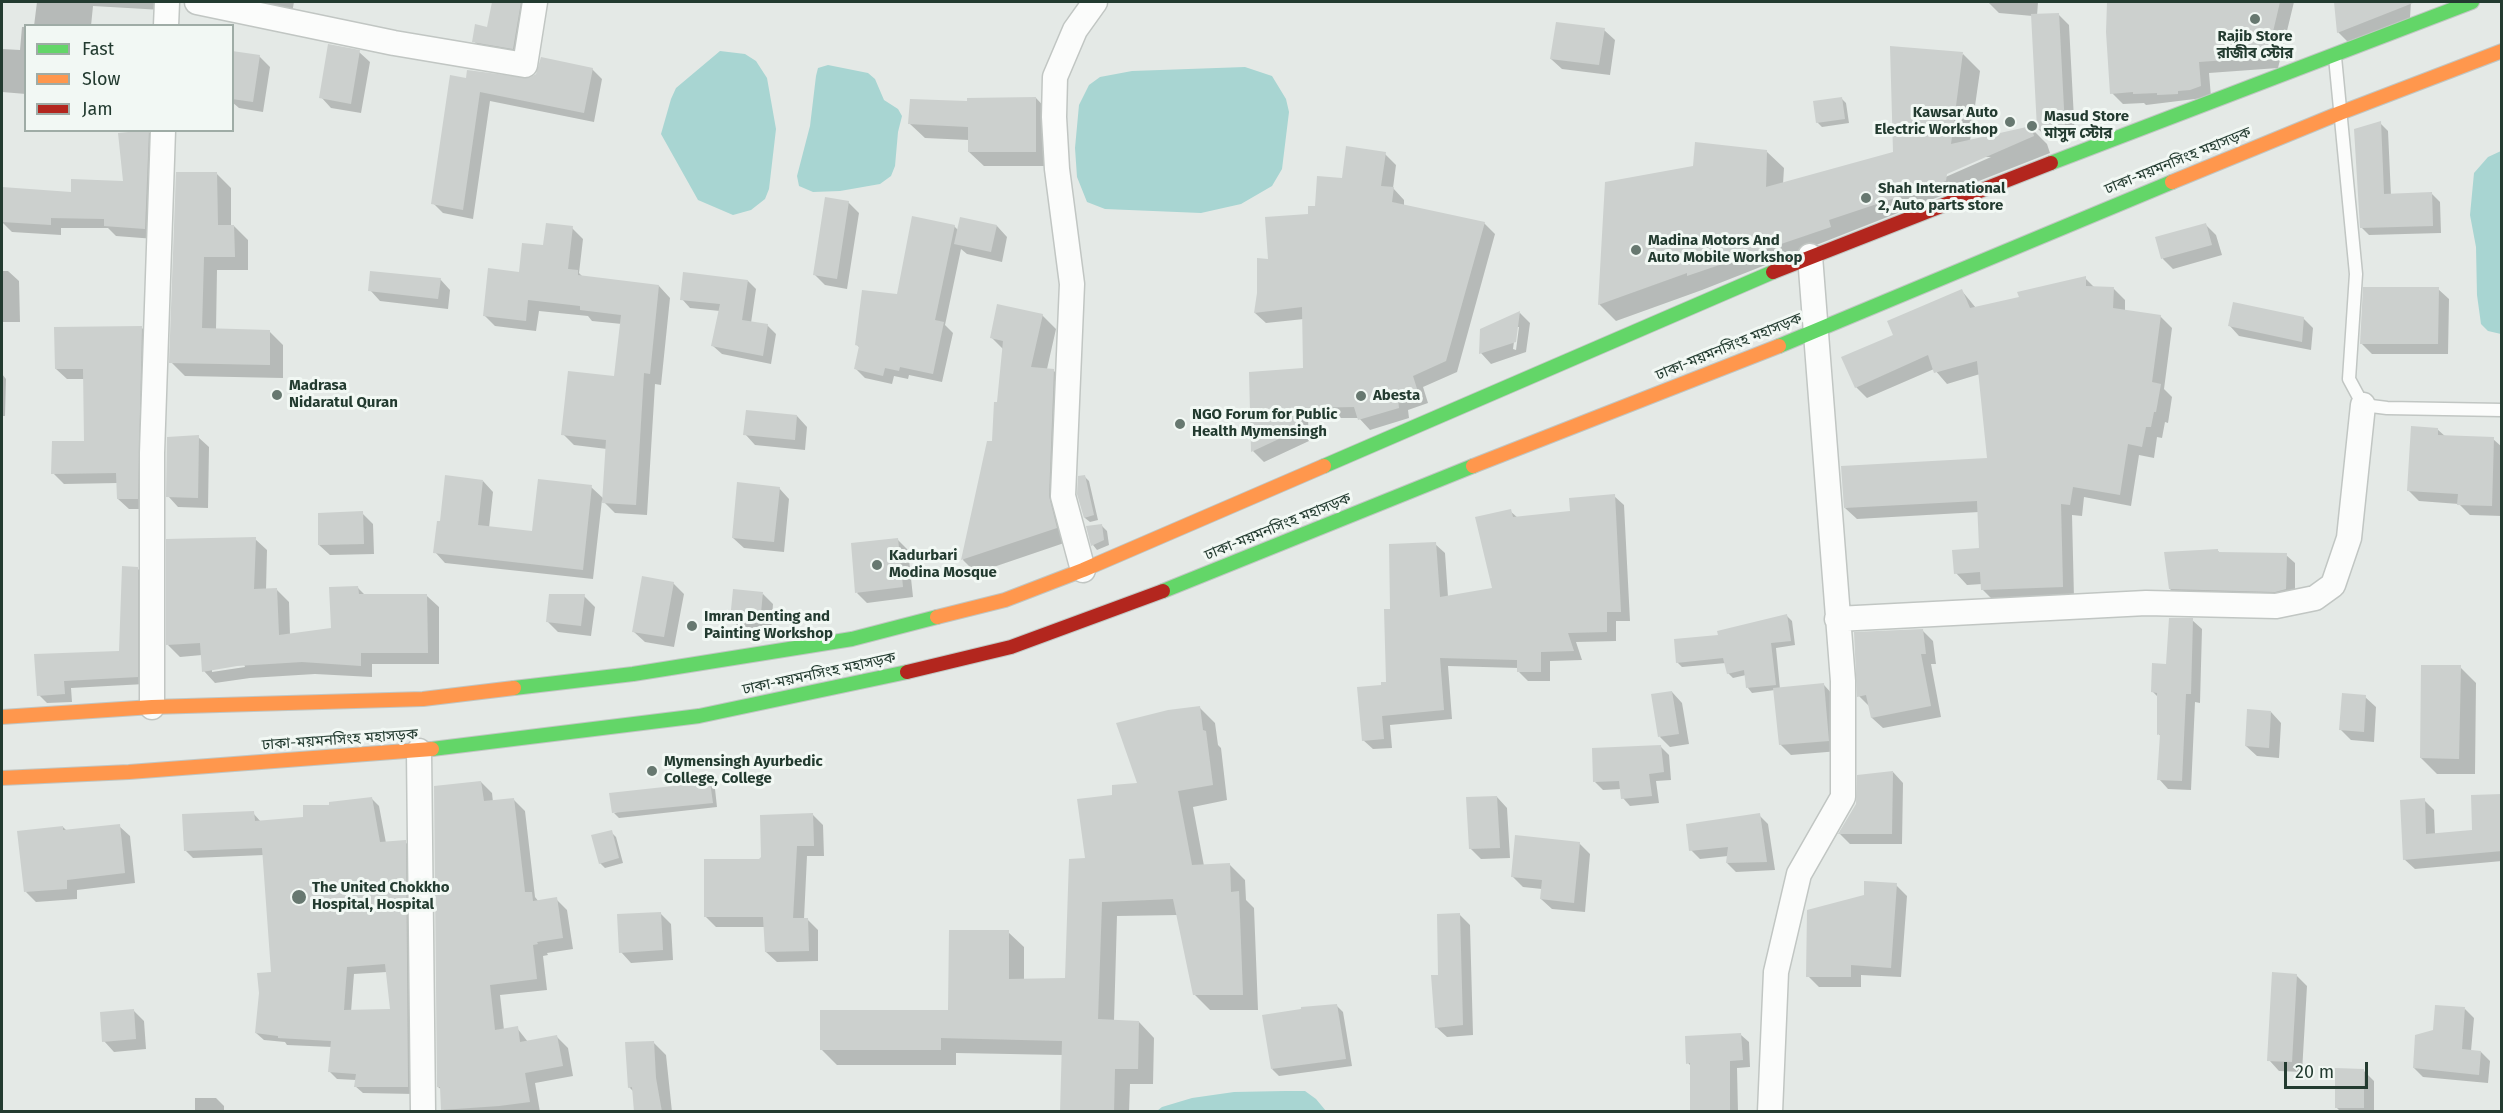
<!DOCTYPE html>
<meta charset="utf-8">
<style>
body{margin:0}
#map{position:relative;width:2503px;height:1113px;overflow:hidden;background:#e4e9e6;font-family:"Fira Sans",sans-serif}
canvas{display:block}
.frame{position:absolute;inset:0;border:3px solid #233b30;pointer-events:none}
.legend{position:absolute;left:24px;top:24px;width:210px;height:108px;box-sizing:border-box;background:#f2f8f4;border:2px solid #9faca6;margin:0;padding:8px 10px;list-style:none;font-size:18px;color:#233b30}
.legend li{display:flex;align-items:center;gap:12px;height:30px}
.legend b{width:30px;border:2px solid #9faca6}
.scale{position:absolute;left:2284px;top:1062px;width:84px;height:27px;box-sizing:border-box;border:3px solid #233b30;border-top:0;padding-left:8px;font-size:18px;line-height:21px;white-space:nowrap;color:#233b30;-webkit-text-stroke:4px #f2f8f4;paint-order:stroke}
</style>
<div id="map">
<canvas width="2503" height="1113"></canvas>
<div class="frame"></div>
<ul class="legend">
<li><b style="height:8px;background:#63d668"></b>Fast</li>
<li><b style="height:8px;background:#ff974d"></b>Slow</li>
<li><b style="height:8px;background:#b3261e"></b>Jam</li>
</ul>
<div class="scale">20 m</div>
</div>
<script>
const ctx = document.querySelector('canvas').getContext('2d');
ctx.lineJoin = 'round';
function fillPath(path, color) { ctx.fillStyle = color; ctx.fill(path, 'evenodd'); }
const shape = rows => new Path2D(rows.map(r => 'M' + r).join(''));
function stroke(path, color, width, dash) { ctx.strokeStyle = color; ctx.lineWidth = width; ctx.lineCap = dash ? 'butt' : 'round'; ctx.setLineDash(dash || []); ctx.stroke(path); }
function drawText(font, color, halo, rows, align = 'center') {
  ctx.font = font + ' "Fira Sans","Noto Sans Bengali",sans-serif'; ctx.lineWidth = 6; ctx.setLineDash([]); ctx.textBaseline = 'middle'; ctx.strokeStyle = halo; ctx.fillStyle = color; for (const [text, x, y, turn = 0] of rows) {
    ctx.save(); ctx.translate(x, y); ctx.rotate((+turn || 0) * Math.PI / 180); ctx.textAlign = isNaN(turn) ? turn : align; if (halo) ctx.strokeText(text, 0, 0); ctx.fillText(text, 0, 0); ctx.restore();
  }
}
const water = shape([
 [720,51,745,54,756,61,767,78,776,129,769,189,765,199,751,210,733,215,698,200,661,134,671,99,676,88],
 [828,65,868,73,875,79,884,100,898,109,902,116,898,132,895,166,891,176,880,184,840,191,813,192,799,186,797,176,810,126,816,76,818,68],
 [1245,67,1272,76,1286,99,1289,112,1282,169,1272,186,1241,204,1201,213,1105,209,1087,202,1077,177,1075,148,1079,105,1089,85,1100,77,1132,71],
 [2501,151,2502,151,2501,334,2488,331,2481,324,2477,295,2476,247,2470,215,2474,173,2488,157],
 [1285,1091,1305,1091,1316,1099,1326,1111,1157,1111,1162,1107,1192,1098,1234,1092]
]);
const shadow = shape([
 [37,2,165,2,162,10,93,6,91,26,34,26],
 [256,2,294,2,292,13,261,7],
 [494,2,543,2,527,62,487,55,474,41,488,29],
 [1988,2,2038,2,2037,16,2059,15,2069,25,2075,138,2049,139,2038,129,2033,16,1999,13],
 [2108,2,2294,2,2278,68,2209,73,2211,97,2146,105,2144,103,2123,104,2112,93,2107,32],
 [2341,2,2411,2,2410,18,2349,43,2338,32,2336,3],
 [22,27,26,27,26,94,2,92,2,49,20,50],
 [1604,30,1615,40,1610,75,1562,69,1551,59],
 [359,52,370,62,361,113,331,108,321,97],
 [1963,54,1980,71,1970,141,2030,127,2047,144,2050,153,1702,290,1616,321,1599,304,1766,151,1784,168,1783,184,1894,153],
 [1983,157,1991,157,1941,179,1939,176],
 [259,56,270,67,263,112,239,108,232,102,232,69],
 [592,69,602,79,594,122,490,101,473,219,443,213,433,203,467,79,530,80],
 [1036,98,1050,113,1051,166,984,166,969,152,969,140,925,138,910,124,969,103],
 [1841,98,1846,103,1849,123,1822,127,1817,122],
 [2380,123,2388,131,2391,196,2432,194,2440,202,2441,233,2369,235,2361,227],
 [148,131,159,142,155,239,116,236,108,228,61,228,61,235,12,232,2,222,3,189,73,194,124,182],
 [1385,154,1396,165,1393,188,1404,200,1404,206,1484,223,1495,234,1457,372,1423,387,1428,403,1408,410,1409,418,1370,430,1359,418,1308,418,1309,441,1264,462,1253,451,1304,369,1304,319,1266,323,1255,313,1270,260,1343,179],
 [217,174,231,188,231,226,234,226,248,240,248,270,217,270,216,330,269,331,283,345,283,378,185,376,171,362],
 [848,202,859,213,847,289,825,285,815,275],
 [2205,224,2216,235,2222,255,2173,269,2163,259,2157,238],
 [954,226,959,231,997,226,1007,237,1002,262,967,254,961,249,945,325,953,333,942,382,909,375,908,379,894,376,892,384,865,378,856,369,860,348,857,345],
 [572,228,583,239,579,273,584,278,659,286,670,298,661,385,655,384,647,515,615,513,602,500,593,579,445,563,435,552,442,523,483,481,493,492,489,528,533,533,591,487,604,499,607,449,574,445,563,434,616,377,622,324,592,321,588,316,539,311,536,331,495,326,484,315,544,247],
 [2,271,8,271,19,281,20,322,2,322],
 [2085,278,2095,288,2114,289,2125,300,2125,311,2160,316,2172,328,2164,389,2172,397,2168,423,2165,422,2162,438,2157,437,2154,458,2139,455,2131,506,2084,497,2082,516,2072,515,2074,598,1994,601,1982,589,1982,584,1967,585,1956,573,1981,550,1979,512,1857,519,1845,508,1989,459,1980,374,1947,384,1934,369,1867,398,1856,387,1895,335,1962,291,1976,308,2021,298],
 [440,279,450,290,448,309,380,301,370,290],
 [748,281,756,289,751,323,767,325,776,334,771,364,722,354,713,346,720,311,690,308,682,299],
 [2438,289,2449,299,2448,354,2372,354,2361,343],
 [1520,313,1530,323,1526,352,1491,364,1481,353,1481,330],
 [1516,327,1519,327,1516,350,1513,349],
 [1042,315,1056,329,1047,369,1053,370,1067,384,1070,541,976,573,963,560,988,442,994,443,1003,349,991,337],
 [2303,318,2313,328,2311,350,2239,336,2230,326],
 [141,327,152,338,148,509,129,509,118,499,118,483,64,484,53,473,86,442,85,379,67,379,56,369],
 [2,374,6,379,5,416,2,416],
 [797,416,807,427,805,450,755,445,745,434],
 [2437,429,2446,437,2493,439,2502,447,2502,516,2470,515,2459,504,2419,501,2408,490],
 [198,437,209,447,208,508,178,507,168,496],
 [1084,476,1089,481,1098,520,1090,522,1085,518],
 [779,488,789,499,784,552,744,548,733,538],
 [1614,496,1624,505,1630,621,1616,621,1616,641,1576,642,1582,660,1550,661,1550,681,1528,681,1519,672,1519,668,1448,666,1452,719,1390,725,1392,748,1373,749,1363,740,1383,686,1388,683,1391,610,1435,544,1445,553,1448,597,1494,589,1510,511,1518,518,1571,512],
 [362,513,373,524,374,554,330,555,319,545],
 [1102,526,1107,531,1109,545,1097,550,1093,545],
 [255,539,267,550,266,590,277,590,289,602,290,635,332,629,358,588,365,595,427,596,439,607,439,664,372,664,372,677,315,674,250,678,215,683,204,671,202,655,180,657,168,645],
 [244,664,245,667,212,672,212,669],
 [898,540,908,550,913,597,867,603,857,593],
 [2218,551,2220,553,2286,555,2295,563,2295,598,2179,598,2170,589],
 [137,568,145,576,145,684,71,688,72,702,47,703,39,695,36,655,121,652],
 [673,583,684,594,674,647,645,642,634,632],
 [763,594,773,604,771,633,742,630,731,619],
 [584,596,595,607,591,636,558,632,548,622],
 [1787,616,1792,621,1795,645,1776,648,1780,689,1824,685,1834,696,1839,751,1791,755,1780,744,1775,690,1752,693,1748,688,1746,675,1733,678,1728,673,1726,663,1682,667,1677,662,1719,636],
 [2192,620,2202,629,2200,703,2195,702,2191,790,2168,789,2159,779,2161,737,2159,734,2159,698,2153,692],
 [1922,630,1933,641,1936,664,1931,664,1941,717,1883,728,1872,718,1870,707,1859,696],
 [2460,667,2476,683,2475,774,2437,774,2421,758],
 [1672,692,1682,703,1689,744,1670,747,1660,737],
 [2365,697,2376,707,2374,742,2351,740,2341,730],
 [1200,708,1215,723,1218,745,1221,748,1227,800,1193,807,1204,866,1230,865,1245,880,1246,900,1254,908,1258,1010,1210,1010,1194,994,1178,915,1117,916,1114,1021,1139,1022,1154,1038,1153,1084,1130,1084,1129,1112,1061,1112,1063,1055,956,1053,956,1065,837,1065,822,1050,950,1012,1008,932,1024,947,1024,980,1066,980,1087,859,1114,796,1140,785],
 [2271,712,2281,723,2279,758,2257,756,2246,746],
 [1661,747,1669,755,1671,780,1656,781,1659,803,1630,806,1623,798,1622,789,1603,790,1595,782],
 [1893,772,1903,783,1902,844,1850,844,1840,834],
 [481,782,492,793,493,802,514,800,525,811,535,897,539,902,556,899,567,910,573,949,547,953,548,955,543,956,547,990,500,995,504,1030,517,1028,528,1042,557,1037,568,1048,573,1076,535,1083,540,1112,445,1112,443,1109,442,1090,438,1087],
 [710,784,715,789,717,807,619,818,614,813],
 [2502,795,2502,861,2415,869,2404,859,2424,800,2434,810,2435,834,2474,832],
 [1497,797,1507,808,1510,858,1481,859,1470,848],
 [371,798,379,806,386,843,405,842,413,849,415,1094,363,1093,355,1086,356,1080,337,1079,329,1071,332,1047,287,1045,285,1042,264,1040,256,1033,273,973,264,855,193,858,185,850,253,813,261,822,304,818,331,806],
 [387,972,392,1010,351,1012,354,974],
 [813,815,823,825,824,856,807,856,804,919,807,919,818,930,818,961,777,962,766,952,765,927,716,927,705,916,759,860],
 [1759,815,1768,824,1775,870,1736,872,1727,863,1728,856,1700,859,1691,850],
 [119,826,130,836,135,883,77,890,77,899,36,902,26,892,63,827,67,831],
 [611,832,616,837,623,863,605,868,600,863],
 [1579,843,1590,854,1585,912,1552,909,1541,899,1542,889,1523,887,1513,877],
 [1896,885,1907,896,1901,977,1861,975,1861,987,1819,987,1808,976],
 [660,913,671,924,673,960,631,963,621,952],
 [1459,914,1470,925,1473,1035,1447,1037,1436,1027,1439,976],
 [2296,975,2307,986,2302,1072,2279,1071,2269,1060],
 [1336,1005,1343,1012,1352,1066,1279,1076,1272,1069],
 [2465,1009,2474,1018,2471,1051,2481,1052,2490,1061,2488,1083,2423,1077,2414,1068,2435,1032],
 [134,1011,144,1021,146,1049,114,1052,104,1041],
 [1741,1035,1749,1042,1750,1067,1737,1068,1738,1112,1691,1112,1691,1066,1688,1063],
 [653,1042,666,1055,672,1112,641,1112,638,1096,629,1087],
 [2363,1070,2374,1081,2374,1112,2341,1112,2336,1107],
 [195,1098,216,1098,224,1106,224,1112,195,1112]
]);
const building = shape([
 [492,2,521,2,513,49,472,42,475,24,487,27],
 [2107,2,2280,2,2267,57,2199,62,2201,86,2190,90,2178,91,2178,94,2157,95,2157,93,2133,94,2133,92,2110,94,2106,32],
 [2334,2,2413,2,2413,3,2337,33],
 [2059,13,2065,128,2037,129,2031,14],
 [1556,22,1605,28,1599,65,1550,59],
 [328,44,360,50,351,104,319,98],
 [1890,46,1963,52,1951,144,2031,126,2034,136,1947,174,1946,181,1829,220,1831,227,1687,276,1687,273,1598,305,1605,182,1693,166,1695,142,1767,150,1766,187,1893,152],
 [232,51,260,55,253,102,232,99],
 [541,57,593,68,584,113,480,92,463,210,431,204,450,75,466,78,467,70,529,78,536,74],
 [1036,97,1036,152,968,152,968,127,908,124,910,99,967,101,967,98],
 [1842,97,1845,119,1816,123,1813,101],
 [2381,121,2384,194,2432,192,2433,226,2360,228,2354,129],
 [149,130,145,229,104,226,104,219,51,218,51,225,2,222,2,187,71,192,71,179,123,181,118,133],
 [1346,146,1386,152,1381,186,1394,187,1392,202,1485,222,1446,361,1413,376,1418,392,1398,399,1399,408,1358,420,1354,407,1298,408,1298,430,1251,452,1249,372,1303,368,1302,307,1254,313,1257,293,1257,258,1268,259,1265,217,1308,214,1308,206,1315,206,1317,176,1342,178],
 [176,172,217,172,218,225,234,225,235,257,204,257,202,328,270,330,270,365,169,363],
 [825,197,849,201,837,279,813,275],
 [912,216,955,225,935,320,944,322,933,374,900,367,899,371,885,368,883,376,854,369,859,346,855,345,862,290,897,294],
 [960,217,997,225,991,252,954,244],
 [546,223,573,226,568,269,578,270,578,275,659,285,650,374,644,373,636,505,602,503,606,440,561,435,568,371,614,376,621,315,580,310,580,306,528,300,526,321,483,316,488,268,519,272,522,243,543,245],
 [2206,223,2212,245,2161,259,2155,237],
 [370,271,441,278,438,299,368,291],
 [683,272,748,280,742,320,768,324,763,356,711,346,720,304,680,300],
 [2086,276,2086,286,2114,287,2113,308,2161,315,2152,382,2161,384,2156,412,2154,412,2151,427,2146,427,2142,447,2128,444,2120,495,2073,487,2070,505,2061,504,2063,587,1981,590,1980,572,1954,574,1952,550,1979,548,1977,501,1844,508,1841,466,1987,458,1977,361,1934,373,1928,355,1855,388,1841,357,1893,335,1887,321,1962,289,1970,308,2019,297,2017,292],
 [2363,287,2439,287,2438,344,2360,344],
 [2233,302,2304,317,2302,342,2228,326],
 [997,304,1043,314,1031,367,1054,369,1049,496,1057,528,961,560,987,441,992,441,994,402,997,402,1003,341,990,338],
 [1520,311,1516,342,1479,354,1480,329],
 [142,326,138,499,117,499,116,473,51,474,52,441,84,441,83,369,55,369,54,327],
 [746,410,797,415,795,440,743,435],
 [2411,426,2438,428,2438,435,2494,437,2492,506,2457,505,2458,494,2407,491],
 [199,435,198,498,166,497,167,437],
 [445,475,483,480,478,525,532,531,538,479,592,485,583,570,433,553,437,521,440,521],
 [1085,475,1094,515,1084,518,1077,494,1078,476],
 [737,482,780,487,774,542,732,538],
 [1615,494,1621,612,1607,612,1607,632,1568,633,1574,651,1541,652,1541,672,1517,672,1517,660,1440,658,1444,710,1382,716,1384,739,1362,741,1357,687,1381,685,1381,682,1386,682,1384,609,1390,609,1389,544,1436,542,1440,597,1492,588,1475,517,1511,509,1513,517,1570,511,1569,498],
 [363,511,364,544,318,545,318,513],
 [1102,524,1104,540,1091,546,1086,526],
 [256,537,254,589,277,588,279,635,331,628,329,587,358,586,359,594,427,594,428,653,361,653,361,666,302,662,237,666,202,672,200,643,166,645,166,539],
 [898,538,903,587,855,593,851,543],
 [2218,549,2218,552,2287,553,2286,589,2275,592,2169,589,2164,552],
 [122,566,138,567,138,677,64,681,65,694,37,696,34,654,119,651],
 [642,576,674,582,664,637,632,632],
 [733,589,763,592,760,623,730,620],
 [549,594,585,594,581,626,546,622],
 [1787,614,1791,641,1771,643,1776,685,1746,688,1744,670,1727,674,1723,658,1676,663,1674,639,1718,635,1717,631],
 [2169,618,2193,618,2191,694,2186,694,2182,781,2157,780,2160,734,2157,735,2157,693,2151,692,2152,663,2166,664],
 [1923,629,1926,654,1921,654,1931,706,1871,718,1866,695,1857,697,1854,632],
 [2421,665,2461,665,2459,759,2420,758],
 [1824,683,1829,741,1779,745,1773,688],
 [1672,691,1679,734,1658,737,1651,694],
 [2342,693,2366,695,2364,732,2339,730],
 [1200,706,1203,730,1206,731,1213,785,1178,791,1192,865,1230,863,1231,892,1239,891,1243,995,1193,995,1173,899,1102,902,1098,1019,1139,1021,1138,1069,1115,1069,1114,1112,1060,1112,1062,1041,941,1038,941,1050,820,1050,820,1010,948,1010,949,930,1009,930,1009,979,1065,978,1069,859,1085,858,1077,799,1112,795,1112,785,1137,783,1116,723,1168,710],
 [2247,709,2271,711,2269,748,2245,746],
 [1661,745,1664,772,1649,774,1652,796,1621,799,1619,781,1593,782,1592,748],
 [1893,771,1892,834,1838,834,1856,804,1857,775],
 [481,781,484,801,514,798,525,892,532,892,533,901,557,897,563,938,537,942,538,944,533,945,537,979,490,985,495,1030,518,1026,520,1042,557,1035,563,1066,525,1073,530,1102,499,1106,441,1110,440,1087,437,1087,434,786],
 [710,782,713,803,612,813,609,793],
 [2502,794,2502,851,2403,860,2400,800,2425,798,2426,834,2472,830,2471,795],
 [1497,796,1500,848,1469,849,1466,797],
 [372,797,380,842,406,840,408,1087,354,1087,356,1074,328,1072,331,1041,278,1038,278,1036,255,1033,259,993,257,973,271,972,262,848,184,851,182,814,254,811,255,821,303,817,303,805,329,805,329,802],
 [385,964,390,1009,344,1010,347,967],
 [813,813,814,846,797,846,793,918,808,918,809,951,765,952,763,917,704,917,704,859,759,859,761,857,760,815],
 [1760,813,1767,862,1726,863,1728,847,1689,851,1686,824],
 [120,824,125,873,67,880,67,889,24,892,17,831,63,826,63,830],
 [612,830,619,858,599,864,591,835],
 [1515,835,1580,842,1574,903,1540,899,1542,880,1511,877],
 [1864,881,1897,883,1891,968,1851,965,1851,977,1806,977,1807,910,1864,895],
 [661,912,663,950,619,953,617,914],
 [1460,913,1463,1025,1435,1028,1431,975,1438,975,1437,914],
 [2272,972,2297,974,2292,1062,2267,1061],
 [1337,1004,1346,1059,1271,1069,1262,1015,1301,1009,1301,1007],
 [2435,1005,2465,1007,2462,1049,2481,1051,2479,1075,2413,1068,2415,1035,2433,1030],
 [134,1009,136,1039,102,1042,100,1012],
 [1741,1033,1743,1060,1730,1061,1730,1112,1690,1112,1690,1063,1686,1064,1685,1036],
 [654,1041,656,1078,662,1112,634,1112,632,1087,628,1088,625,1042],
 [2335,1068,2364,1069,2364,1108,2335,1108]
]);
const lane = shape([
 [2335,57,2356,274,2349,379,2363,405,2387,408,2502,410]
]);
const street = shape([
 [197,2,394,43,525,65,535,2],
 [166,26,167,2],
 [1083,570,1063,496,1072,284,1057,169,1054,117,1055,77,1075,30,1095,2],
 [1837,619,2146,603,2276,606,2315,598,2333,585,2349,538,2363,405],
 [152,707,152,453,163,130],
 [419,751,423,1112],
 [1770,1112,1776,972,1799,874,1843,797,1843,681,1810,256]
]);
const fast = shape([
 [2051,163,2472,2],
 [1779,346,2172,182],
 [1324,466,1773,272],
 [1163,591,1473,466],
 [514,688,633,674,852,639,937,617],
 [432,749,699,716,907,672]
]);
const slow = shape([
 [2172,182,2340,113,2502,51],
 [1473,466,1779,346],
 [937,617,1005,600,1083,570,1324,466],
 [2,717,152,707,423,699,514,688],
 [2,778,129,772,432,749]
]);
const jam = shape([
 [1773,272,2051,163],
 [907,672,1011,647,1163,591]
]);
const markers = [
 [2255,19,6,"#677870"],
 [2010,122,6,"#677870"],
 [2032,126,6,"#677870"],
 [1866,198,6,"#677870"],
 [1636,250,6,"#677870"],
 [277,395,6,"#677870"],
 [1361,396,6,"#677870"],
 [1180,424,6,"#677870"],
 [877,565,6,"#677870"],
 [692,626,6,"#677870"],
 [652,771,6,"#677870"],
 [299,897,8,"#677870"]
];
const poiNames = [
 ["Rajib Store",2255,37,"center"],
 ["রাজীব স্টোর",2255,54,"center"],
 ["Kawsar Auto",1998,113,"right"],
 ["Electric Workshop",1998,130,"right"],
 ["Masud Store",2044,117],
 ["মাসুদ স্টোর",2044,134],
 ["Shah International",1878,189],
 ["2, Auto parts store",1878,206],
 ["Madina Motors And",1648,241],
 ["Auto Mobile Workshop",1648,258],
 ["Madrasa",289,386],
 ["Nidaratul Quran",289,403],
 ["Abesta",1373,396],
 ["NGO Forum for Public",1192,415],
 ["Health Mymensingh",1192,432],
 ["Kadurbari",889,556],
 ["Modina Mosque",889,573],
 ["Imran Denting and",704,617],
 ["Painting Workshop",704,634],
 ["Mymensingh Ayurbedic",664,762],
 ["College, College",664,779],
 ["The United Chokkho",312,888],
 ["Hospital, Hospital",312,905]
];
const streetNames = [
 ["ঢাকা-ময়মনসিংহ মহাসড়ক",2178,161,-22],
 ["ঢাকা-ময়মনসিংহ মহাসড়ক",1729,347,-22],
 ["ঢাকা-ময়মনসিংহ মহাসড়ক",1278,527,-22],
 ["ঢাকা-ময়মনসিংহ মহাসড়ক",819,674,-12],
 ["ঢাকা-ময়মনসিংহ মহাসড়ক",340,740,-4]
];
fillPath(water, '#a8d5d2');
fillPath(shadow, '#0003');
fillPath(building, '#ccd0ce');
stroke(lane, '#c1c6c3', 15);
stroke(street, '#c1c6c3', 27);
stroke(fast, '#c0c6c3', 16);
stroke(slow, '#c0c6c3', 16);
stroke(jam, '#c0c6c3', 16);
stroke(lane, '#fbfcfb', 12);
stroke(street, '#fbfcfb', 24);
stroke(fast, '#63d668', 14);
stroke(slow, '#ff974d', 14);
stroke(jam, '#b3261e', 14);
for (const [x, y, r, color] of markers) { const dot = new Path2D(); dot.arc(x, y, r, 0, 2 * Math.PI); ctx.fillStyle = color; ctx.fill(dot); stroke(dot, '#f2f8f4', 2); }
drawText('bold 15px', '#233b30', '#f2f8f4', poiNames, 'left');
drawText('15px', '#233b30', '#f2f8f4', streetNames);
</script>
